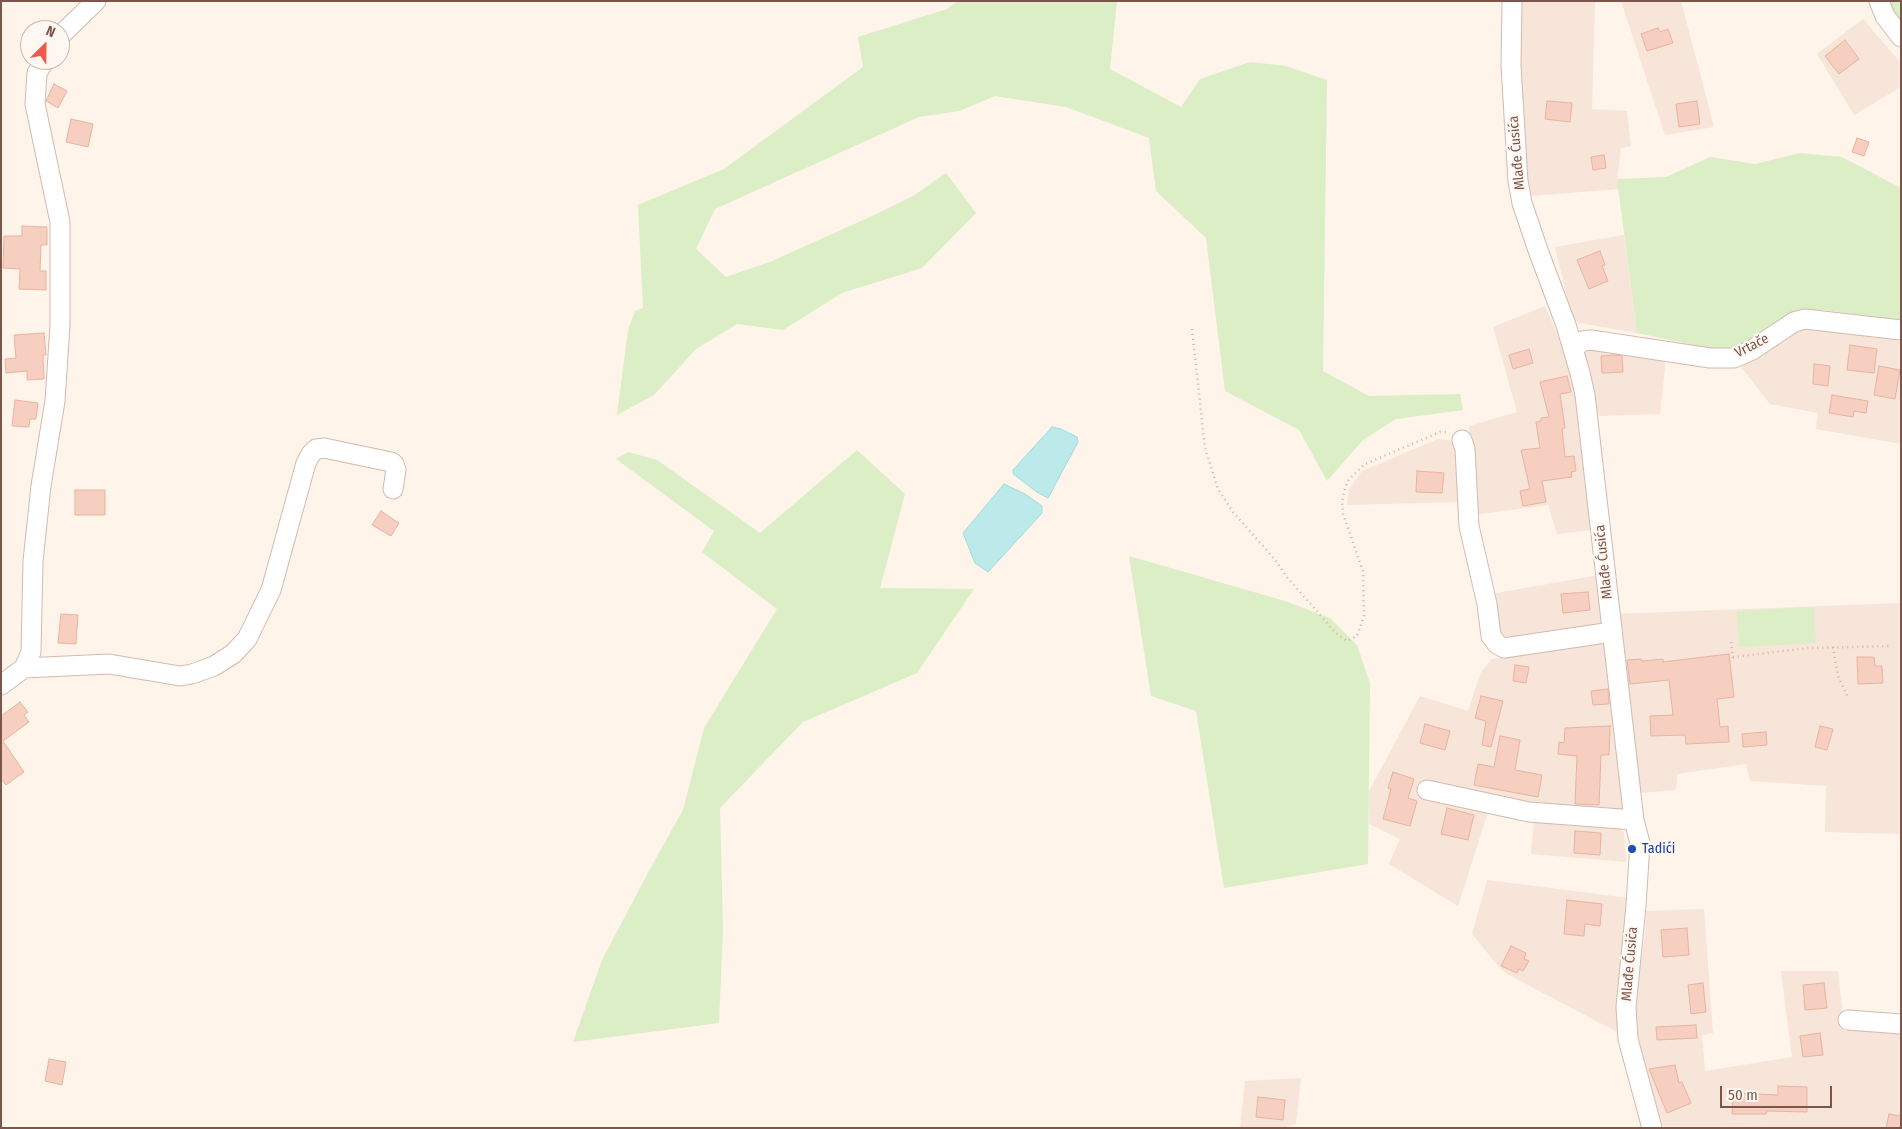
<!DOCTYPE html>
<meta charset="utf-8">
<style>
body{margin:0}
#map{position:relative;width:1902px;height:1129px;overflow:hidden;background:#fef4ea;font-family:"Fira Sans Condensed",sans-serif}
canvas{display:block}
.frame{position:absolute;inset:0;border:2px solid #7c564a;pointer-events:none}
.north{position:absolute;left:20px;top:20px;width:50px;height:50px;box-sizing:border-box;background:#fff8f2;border:1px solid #cbb7af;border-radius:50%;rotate:23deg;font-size:14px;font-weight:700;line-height:20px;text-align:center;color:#7c564a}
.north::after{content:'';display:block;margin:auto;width:18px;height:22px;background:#ef5a48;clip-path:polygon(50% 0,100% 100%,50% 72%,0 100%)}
.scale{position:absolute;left:1720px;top:1086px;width:112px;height:22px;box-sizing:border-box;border:2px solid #7c564a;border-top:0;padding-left:6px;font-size:15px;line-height:18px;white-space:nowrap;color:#7c564a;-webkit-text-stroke:4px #fff8f2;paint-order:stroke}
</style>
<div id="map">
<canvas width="1902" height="1129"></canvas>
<div class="frame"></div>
<div class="north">N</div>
<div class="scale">50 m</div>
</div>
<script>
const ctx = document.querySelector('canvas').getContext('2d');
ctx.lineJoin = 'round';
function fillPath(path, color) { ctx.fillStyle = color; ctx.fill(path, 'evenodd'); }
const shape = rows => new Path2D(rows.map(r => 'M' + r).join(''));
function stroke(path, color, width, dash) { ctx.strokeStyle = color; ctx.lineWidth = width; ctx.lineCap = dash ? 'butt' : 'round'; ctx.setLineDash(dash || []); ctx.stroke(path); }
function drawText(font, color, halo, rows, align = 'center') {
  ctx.font = font + ' "Fira Sans Condensed",sans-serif'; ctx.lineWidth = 4.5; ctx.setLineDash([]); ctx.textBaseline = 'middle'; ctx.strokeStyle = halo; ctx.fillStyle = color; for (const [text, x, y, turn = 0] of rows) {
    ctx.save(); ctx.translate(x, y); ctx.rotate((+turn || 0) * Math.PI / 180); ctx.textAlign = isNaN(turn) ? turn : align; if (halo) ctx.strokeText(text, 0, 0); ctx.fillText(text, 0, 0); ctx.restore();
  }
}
const residential = shape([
 [1522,1,1595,1,1592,109,1627,111,1631,146,1621,148,1617,179,1619,189,1530,196,1526,176,1518,82],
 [1621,1,1681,1,1714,127,1665,135],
 [1863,19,1901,63,1901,87,1854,115,1817,54],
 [1624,235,1637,333,1580,323,1572,318,1555,247],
 [1545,306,1561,343,1573,380,1592,530,1557,534,1548,505,1474,515,1469,426,1517,412,1493,327],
 [1799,328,1901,337,1901,444,1816,429,1818,413,1770,404,1741,367],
 [1591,349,1666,360,1660,414,1599,416,1585,366,1585,353],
 [1438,439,1448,440,1458,444,1459,502,1347,505,1349,489,1362,471],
 [1599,575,1603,624,1508,639,1496,634,1491,594],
 [1901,603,1901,834,1825,832,1826,786,1750,781,1746,764,1677,774,1676,790,1640,793,1616,614],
 [1604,640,1609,647,1624,809,1622,813,1489,809,1458,906,1389,864,1400,839,1369,824,1369,791,1420,696,1468,711,1481,672,1492,659],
 [1534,819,1619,828,1624,833,1626,862,1531,854],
 [1487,880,1629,898,1619,1033,1507,974,1499,967,1472,934],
 [1704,909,1713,1033,1702,1035,1705,1071,1792,1057,1781,971,1838,971,1844,1026,1901,1029,1901,1128,1663,1126,1648,1081,1635,1022,1635,995,1645,935,1646,911],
 [1301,1078,1296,1124,1282,1128,1240,1128,1245,1081]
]);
const green = shape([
 [958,1,1117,1,1110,69,1181,107,1200,79,1250,62,1286,66,1327,80,1323,371,1369,396,1460,394,1463,410,1396,419,1363,440,1327,481,1299,430,1225,391,1206,238,1156,191,1149,138,1066,107,995,96,959,111,919,117,715,209,696,249,726,277,772,261,872,216,913,196,946,173,976,213,922,268,842,293,783,330,737,324,696,349,654,395,617,415,628,330,635,311,643,308,638,205,724,169,863,67,858,37,947,9],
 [1887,1,1901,1,1901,25],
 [1800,153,1842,157,1901,188,1901,320,1823,310,1798,310,1760,333,1746,345,1723,351,1637,333,1617,179,1666,177,1710,157,1755,164],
 [857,450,905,494,880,588,974,589,917,673,803,722,720,808,723,929,719,1023,573,1042,602,960,650,869,683,810,704,728,777,609,702,552,714,531,616,459,628,452,657,460,760,533],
 [1129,556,1285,601,1330,618,1357,645,1370,683,1368,864,1224,888,1196,711,1151,696],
 [1814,607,1816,643,1739,647,1737,611]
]);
const water = shape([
 [1052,427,1061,429,1077,437,1078,442,1048,498,1037,492,1013,474,1013,470,1052,427],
 [1004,484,1025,494,1042,506,1042,513,988,572,975,563,963,533,1004,484]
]);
const building = shape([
 [1658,28,1660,32,1668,29,1673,43,1647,51,1641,34,1658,28],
 [1845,40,1859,59,1839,74,1825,56,1845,40],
 [54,84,67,91,58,108,46,101,54,84],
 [1547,101,1572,103,1570,122,1545,119,1547,101],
 [1697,101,1700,124,1679,127,1676,104,1697,101],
 [71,119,93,124,88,147,66,142,71,119],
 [1857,138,1869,142,1864,156,1852,152,1857,138],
 [1604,155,1606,168,1593,170,1591,157,1604,155],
 [22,226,47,227,47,245,41,245,40,271,46,271,46,290,19,289,20,269,3,268,4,236,22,236,22,226],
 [1600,251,1605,265,1602,266,1608,281,1589,289,1577,260,1600,251],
 [44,333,46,355,43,355,44,379,27,380,27,371,6,373,5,359,16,358,14,335,44,333],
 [1850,345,1877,349,1874,373,1847,370,1850,345],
 [1529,349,1533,363,1513,369,1509,355,1529,349],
 [1615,355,1622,356,1623,372,1602,373,1601,356,1615,355],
 [1814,364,1830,366,1828,386,1813,384,1814,364],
 [1879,366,1900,370,1895,399,1874,395,1879,366],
 [1567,376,1571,392,1560,394,1565,428,1562,429,1565,457,1574,456,1576,471,1571,472,1572,477,1542,481,1546,502,1523,506,1520,491,1530,489,1521,450,1540,448,1536,422,1541,421,1541,418,1549,417,1540,382,1567,376],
 [1832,395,1868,401,1866,413,1854,411,1853,417,1829,413,1832,395],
 [15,400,38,403,36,419,30,419,29,427,12,426,15,400],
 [1417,471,1444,473,1442,493,1416,492,1417,471],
 [75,490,105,490,105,515,75,515,75,490],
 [381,511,399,523,391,536,372,525,381,511],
 [1588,592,1590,610,1563,613,1561,594,1588,592],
 [61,614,78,615,76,644,58,643,61,614],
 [1729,654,1734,697,1717,699,1720,727,1728,726,1729,742,1686,744,1685,735,1651,736,1650,716,1673,715,1669,680,1630,684,1627,660,1641,659,1642,661,1663,659,1663,662,1729,654],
 [1857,657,1874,657,1875,666,1882,666,1883,683,1858,684,1857,657],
 [1515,665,1529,667,1526,683,1513,681,1515,665],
 [1608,689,1609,704,1593,705,1591,691,1608,689],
 [1481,696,1503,701,1491,747,1482,745,1486,721,1475,718,1481,696],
 [20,702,28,712,24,715,29,722,3,741,24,772,6,785,1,779,1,716,20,702],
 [1425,724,1450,731,1445,750,1420,743,1425,724],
 [1610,726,1609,755,1601,755,1599,805,1575,804,1577,756,1558,754,1559,742,1564,743,1565,728,1610,726],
 [1820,726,1833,729,1827,750,1815,747,1820,726],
 [1766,732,1767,745,1743,747,1742,734,1766,732],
 [1500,736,1520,740,1515,770,1542,775,1538,797,1474,785,1478,764,1494,767,1500,736],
 [1393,772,1414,779,1408,798,1417,801,1410,826,1383,819,1391,789,1388,788,1393,772],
 [1447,808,1474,815,1468,840,1441,834,1447,808],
 [1575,831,1601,833,1600,855,1574,853,1575,831],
 [1567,900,1602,904,1600,926,1585,924,1584,936,1564,934,1567,900],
 [1687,928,1689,955,1663,957,1661,930,1687,928],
 [1511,946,1526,953,1524,959,1529,961,1523,971,1519,969,1517,973,1501,966,1511,946],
 [1703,983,1706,1012,1691,1014,1688,985,1703,983],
 [1824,983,1827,1008,1805,1010,1803,985,1824,983],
 [1696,1025,1697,1038,1657,1040,1656,1027,1696,1025],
 [1820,1033,1823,1055,1803,1057,1800,1036,1820,1033],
 [49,1059,66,1062,62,1085,45,1081,49,1059],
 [1675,1065,1679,1083,1682,1082,1691,1103,1667,1113,1649,1069,1675,1065],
 [1778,1086,1807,1087,1807,1112,1767,1111,1766,1114,1732,1114,1733,1093,1778,1095,1778,1086],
 [1258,1097,1285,1100,1283,1120,1256,1117,1258,1097],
 [1889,1114,1901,1116,1901,1128,1886,1128,1889,1114]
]);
const path = shape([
 [1192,329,1205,448,1218,489,1233,512,1276,561,1286,576,1336,633,1347,641,1357,636,1364,616,1363,571,1343,514,1342,502,1345,488,1349,479,1365,464,1440,432,1448,432],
 [1731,642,1733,657,1808,648,1892,646],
 [1833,647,1838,676,1848,697]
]);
const minor = shape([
 [1512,1,1511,66,1518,181,1522,203,1539,253,1566,325,1580,373,1585,395,1634,820,1640,843,1636,906,1626,1007,1628,1039,1652,1128],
 [1879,1,1885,16,1901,37],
 [60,36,96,1],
 [1574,349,1582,341,1591,340,1710,358,1734,358,1752,350,1794,322,1805,319,1901,330],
 [1462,440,1465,449,1469,526,1487,604,1491,636,1497,644,1504,648,1612,632],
 [24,668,109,664,180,676,192,674,214,666,233,654,247,639,271,590,306,463,311,454,316,449,324,448,391,462,394,464,396,470,393,489],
 [1,685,24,668,31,652,33,561,41,486,55,401,60,325,60,222,35,104,37,73,45,60],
 [1427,790,1529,812,1634,820],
 [1848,1020,1901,1024]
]);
const markers = [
 [1632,849,5,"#1a4fb4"]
];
const streetNames = [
 ["Mlađe Ćusića",1517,153,-95],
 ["Vrtače",1752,346,-27],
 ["Mlađe Ćusića",1604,562,-96],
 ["Mlađe Ćusića",1630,964,-85]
];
const transitNames = [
 ["Tadići",1642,849]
];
fillPath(residential, '#f6e5d8');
fillPath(green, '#dbeec6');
fillPath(water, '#bce9ea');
stroke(water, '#a1dadd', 1);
fillPath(building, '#f6cfc0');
stroke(building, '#eab39f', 1);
stroke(minor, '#d2baae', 21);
stroke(path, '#dcb1a1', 2.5, [1, 4]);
stroke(minor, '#fff', 19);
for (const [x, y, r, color] of markers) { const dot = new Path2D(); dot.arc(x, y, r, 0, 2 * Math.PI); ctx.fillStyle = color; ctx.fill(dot); stroke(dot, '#fff8f2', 2); }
drawText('14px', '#7c564a', '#fff8f2', streetNames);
drawText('14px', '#164399', '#fff8f2', transitNames, 'left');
</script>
